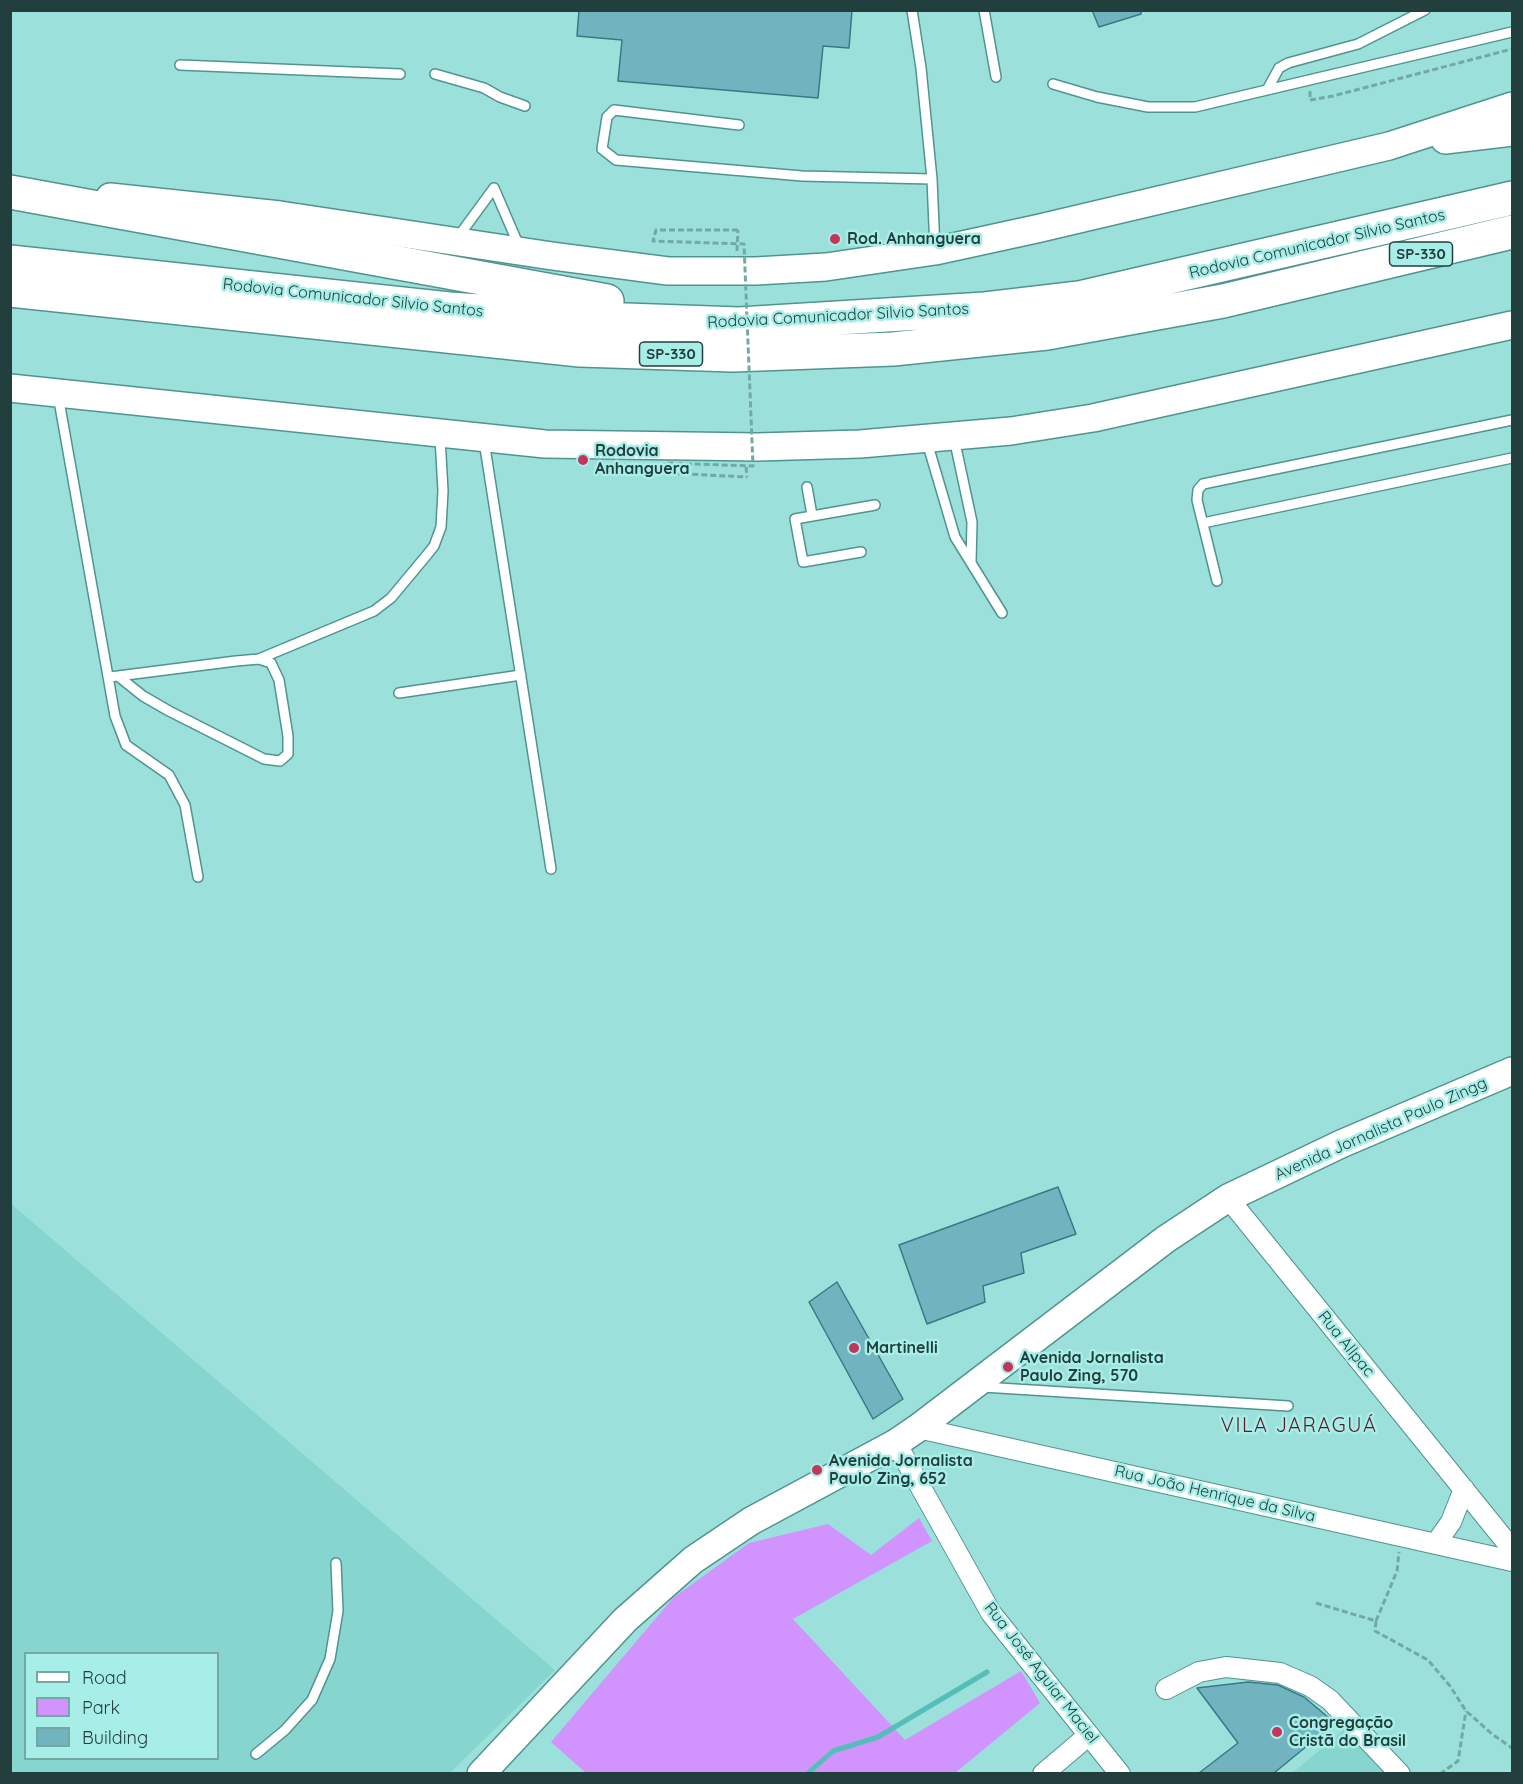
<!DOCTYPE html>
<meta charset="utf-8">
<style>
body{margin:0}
#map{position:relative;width:1523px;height:1784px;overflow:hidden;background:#9be0db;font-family:Quicksand,sans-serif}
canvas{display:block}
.frame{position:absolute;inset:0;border:12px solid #233f3d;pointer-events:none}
.legend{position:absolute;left:24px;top:1652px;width:195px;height:108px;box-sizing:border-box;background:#a8eee8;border:2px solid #73a8a4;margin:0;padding:8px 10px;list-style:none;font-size:18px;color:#233f3d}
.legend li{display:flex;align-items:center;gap:12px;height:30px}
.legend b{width:30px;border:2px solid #73a8a4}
</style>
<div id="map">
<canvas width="1523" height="1784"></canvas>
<div class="frame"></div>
<ul class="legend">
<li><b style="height:8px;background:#fff"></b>Road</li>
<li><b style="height:16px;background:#d193fe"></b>Park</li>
<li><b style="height:16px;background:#71b4bf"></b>Building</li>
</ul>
</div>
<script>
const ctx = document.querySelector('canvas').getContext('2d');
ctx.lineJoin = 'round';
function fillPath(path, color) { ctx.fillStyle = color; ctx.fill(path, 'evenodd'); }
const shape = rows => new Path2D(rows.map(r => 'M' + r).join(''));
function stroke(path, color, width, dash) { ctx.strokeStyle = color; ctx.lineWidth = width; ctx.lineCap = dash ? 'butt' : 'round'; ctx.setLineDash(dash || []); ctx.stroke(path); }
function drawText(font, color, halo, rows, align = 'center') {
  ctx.font = font + ' Quicksand,sans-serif'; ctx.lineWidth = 5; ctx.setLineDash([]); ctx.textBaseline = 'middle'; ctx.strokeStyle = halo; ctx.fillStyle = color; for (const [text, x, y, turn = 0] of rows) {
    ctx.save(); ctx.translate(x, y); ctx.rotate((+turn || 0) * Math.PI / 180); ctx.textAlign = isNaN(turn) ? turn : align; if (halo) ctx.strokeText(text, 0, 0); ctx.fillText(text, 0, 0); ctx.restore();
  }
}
const built = shape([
 [10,1203,555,1670,450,1773,11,1773],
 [26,1654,218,1654,218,1758,26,1758],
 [1346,1728,1384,1773,1291,1774]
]);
const green = shape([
 [919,1518,932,1541,793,1619,905,1740,1021,1671,1040,1703,955,1773,586,1773,551,1742,673,1598,749,1543,828,1524,871,1555]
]);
const stream = shape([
 [807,1774,833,1751,878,1737,987,1672]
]);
const building = shape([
 [579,10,852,10,849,48,823,46,818,98,618,81,622,40,577,36,579,10],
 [1092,10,1141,10,1141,14,1099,27,1092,10],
 [1058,1187,1076,1234,1021,1253,1024,1273,983,1286,985,1302,927,1324,899,1245,1058,1187],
 [837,1282,903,1399,873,1419,809,1302,837,1282],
 [1248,1682,1278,1685,1304,1697,1335,1723,1274,1773,1199,1773,1238,1743,1197,1688,1248,1682]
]);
const path = shape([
 [1310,91,1310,100,1333,96,1512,49],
 [737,251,738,230],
 [746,467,747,477],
 [1316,1603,1376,1621,1375,1631,1428,1660,1450,1686,1466,1711,1492,1734,1512,1748],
 [1376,1621,1397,1571,1399,1552],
 [1440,1774,1458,1761,1466,1711]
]);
const lane = shape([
 [912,10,921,68,932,179,935,250],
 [984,10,996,77],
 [180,65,400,74],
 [435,74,484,88,500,97,525,106],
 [1053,84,1097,97,1148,107,1195,107,1512,32],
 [1267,90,1279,68,1288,63,1358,44,1425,10],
 [739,125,614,110,607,117,602,149,616,160,802,176,932,179],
 [494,188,519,246],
 [458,237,494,188],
 [58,395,115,716,126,745,169,775,185,805,198,877],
 [954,438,972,522,971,563],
 [484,441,551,869],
 [927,442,955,537,1002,613],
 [807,487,812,515],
 [1203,523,1512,458],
 [861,552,803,562,795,519,875,505],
 [1217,581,1197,500,1198,490,1203,484,1512,420],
 [259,659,374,611,391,598,426,556,434,546,441,527,443,491,440,437],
 [108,677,118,676,236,661,259,659,271,663,279,680,288,736,288,754,280,761,264,759,169,711,143,696,118,676],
 [399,693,521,675],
 [983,1387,1288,1406],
 [256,1754,285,1730,312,1700,330,1659,338,1611,336,1563]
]);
const street = shape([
 [1228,1198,1512,1549],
 [918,1428,1512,1561],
 [896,1443,991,1613,1120,1774],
 [1436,1543,1451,1522,1464,1489],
 [1166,1689,1199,1672,1226,1667,1280,1673,1310,1686,1330,1700,1400,1774],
 [1043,1774,1089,1735]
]);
const secondary = shape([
 [1445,140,1512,132],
 [110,197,280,215,552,256,668,271,756,271,826,267,935,251,1036,229,1389,146,1512,106],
 [10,388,545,444,758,447,860,444,1011,431,1093,418,1512,325],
 [481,1774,625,1620,693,1560,751,1521,896,1443,918,1428,1166,1239,1228,1198,1341,1144,1512,1071]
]);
const highway = shape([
 [10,192,607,301],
 [10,262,449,309,598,319,739,324,985,309,1079,298,1512,198],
 [10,290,580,350,733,355,893,349,1047,333,1223,301,1512,232]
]);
const pathBridge = shape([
 [738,230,656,230,653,241,744,244,753,466,665,463,666,473,747,477]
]);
const markers = [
 [835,239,6,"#c4345b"],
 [583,460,6,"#c4345b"],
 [854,1348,6,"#c4345b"],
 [1008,1367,6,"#c4345b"],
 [817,1470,6,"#c4345b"],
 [1277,1732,6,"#c4345b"]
];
const shields = [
 [1421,254,63],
 [671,354,63]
];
const shieldNames = [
 ["SP-330",1421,254],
 ["SP-330",671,354]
];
const poiNames = [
 ["Rod. Anhanguera",847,239],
 ["Rodovia",595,451],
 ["Anhanguera",595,469],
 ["Martinelli",866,1348],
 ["Avenida Jornalista",1020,1358],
 ["Paulo Zing, 570",1020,1376],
 ["Avenida Jornalista",829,1461],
 ["Paulo Zing, 652",829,1479],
 ["Congregação",1289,1723],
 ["Cristã do Brasil",1289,1741]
];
const streetNames = [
 ["Rodovia Comunicador Silvio Santos",1317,244,-13],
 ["Rodovia Comunicador Silvio Santos",353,298,6],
 ["Rodovia Comunicador Silvio Santos",838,316,-3],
 ["Avenida Jornalista Paulo Zingg",1381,1129,-24],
 ["Rua Allpac",1346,1344,51],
 ["Rua João Henrique da Silva",1215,1494,13],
 ["Rua José Aguiar Maciel",1041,1673,52]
];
const quarterNames = [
 ["VILA JARAGUÁ",1299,1426]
];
fillPath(built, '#86d6cf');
fillPath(green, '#d193fe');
stroke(stream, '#55beb8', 5);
fillPath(building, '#71b4bf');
stroke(building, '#367a85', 1.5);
stroke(lane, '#50948f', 12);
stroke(street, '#50948f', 22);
stroke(secondary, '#50948f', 30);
stroke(highway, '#50948f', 36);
stroke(path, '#72a9a5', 3, [6, 3]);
stroke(lane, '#fff', 9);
stroke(street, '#fff', 20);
stroke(secondary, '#fff', 27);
stroke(highway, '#fff', 33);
stroke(pathBridge, '#72a9a5', 3, [6, 3]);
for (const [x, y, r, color] of markers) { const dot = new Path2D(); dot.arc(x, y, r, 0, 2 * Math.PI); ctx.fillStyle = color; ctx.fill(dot); stroke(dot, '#a8eee8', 2); }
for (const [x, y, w] of shields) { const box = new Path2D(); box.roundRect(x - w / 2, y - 12, w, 24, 4.5); ctx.fillStyle = '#a8eee8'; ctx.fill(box); stroke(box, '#233f3d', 1.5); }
drawText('bold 15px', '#233f3d', null, shieldNames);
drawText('bold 16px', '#233f3d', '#a8eee8', poiNames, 'left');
drawText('16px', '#233f3d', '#a8eee8', streetNames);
ctx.letterSpacing = '1.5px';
drawText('20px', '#5d192a', '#a8eee8', quarterNames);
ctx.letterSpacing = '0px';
</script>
